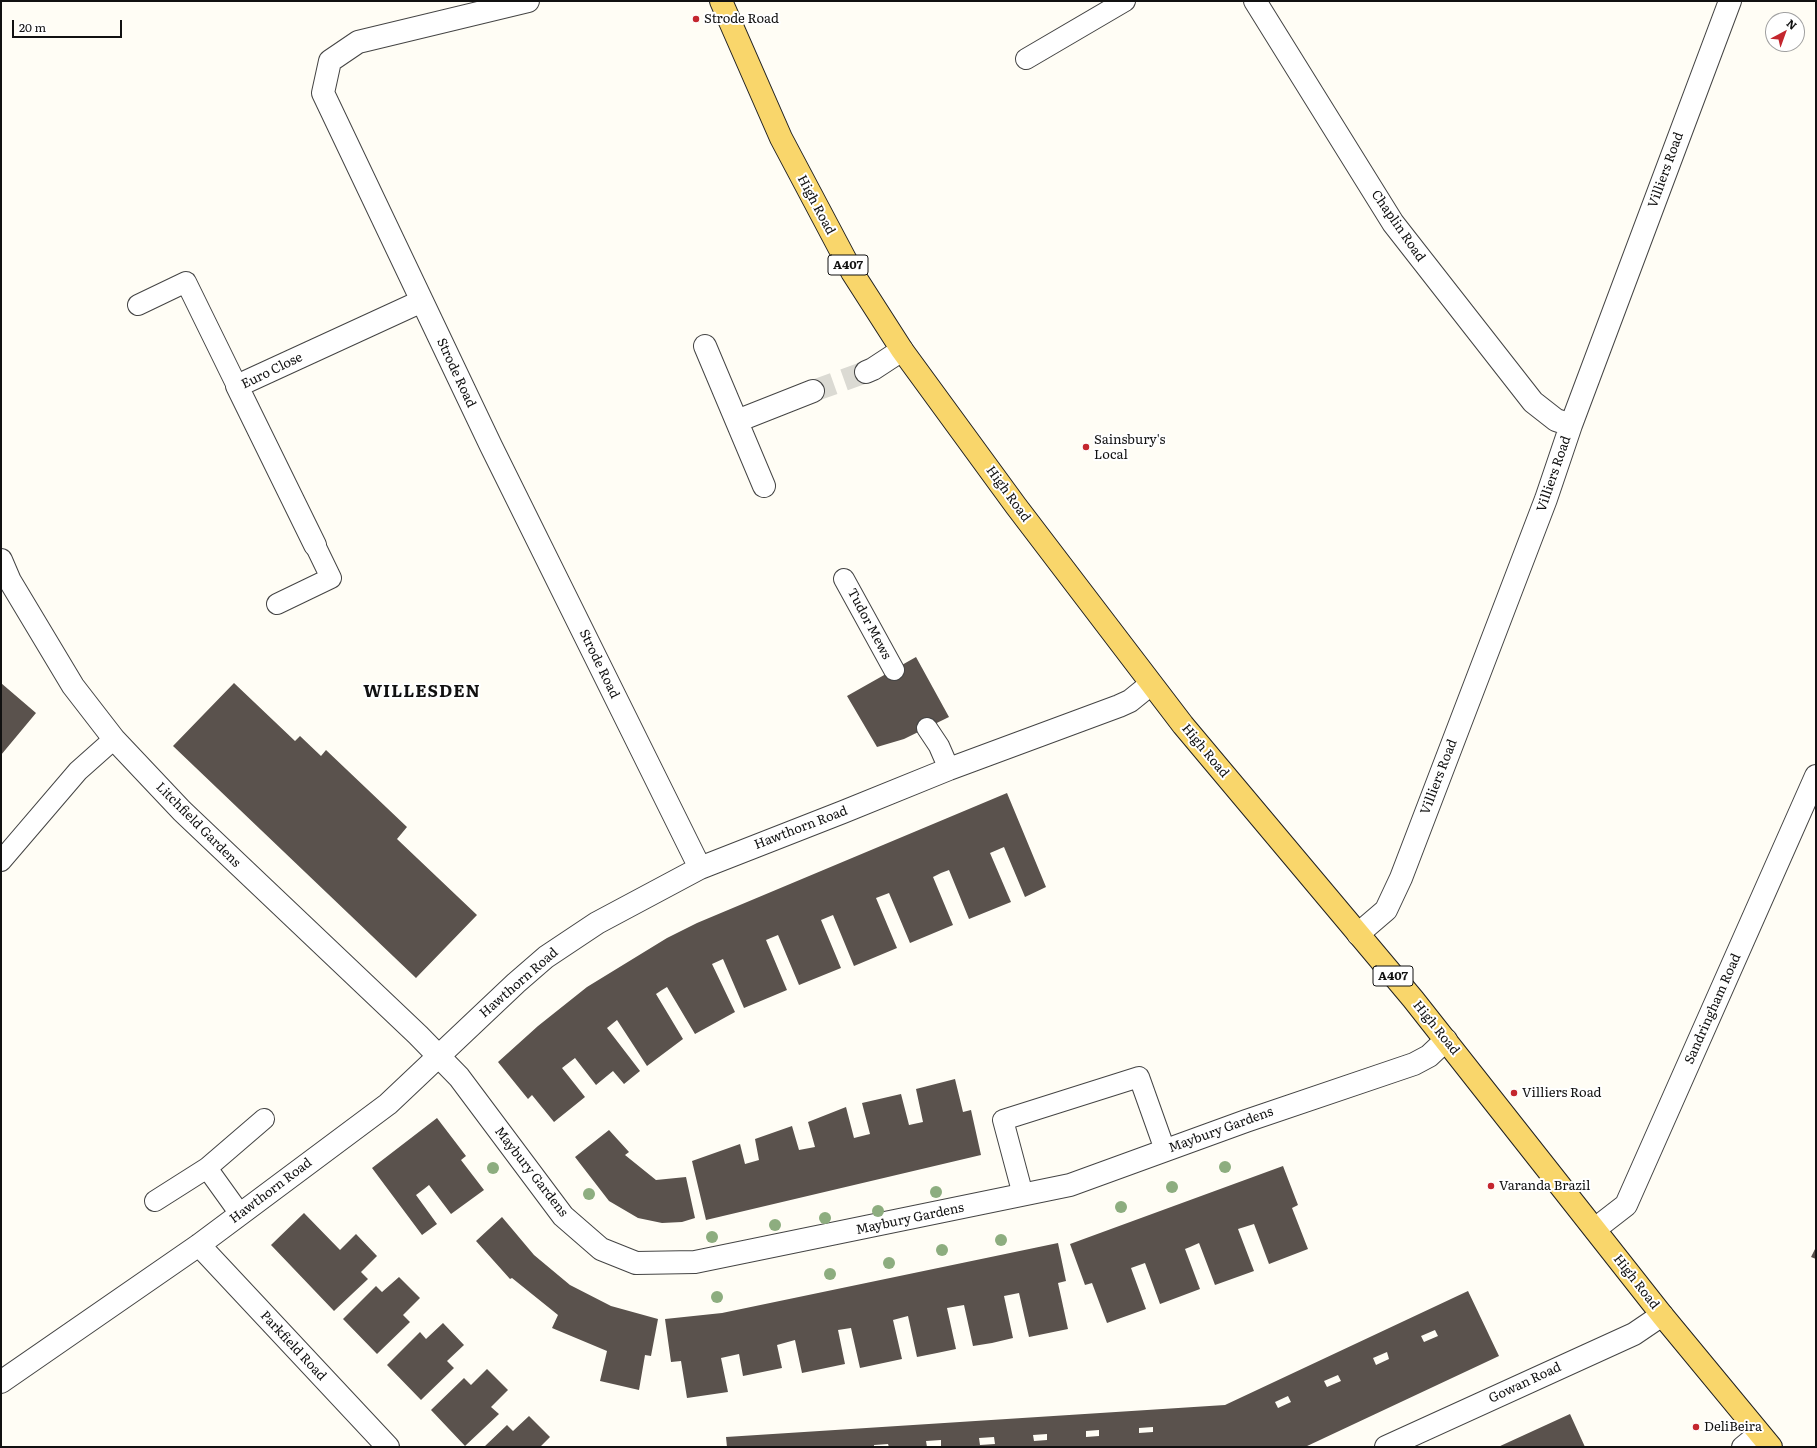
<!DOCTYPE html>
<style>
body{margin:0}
#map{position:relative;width:1817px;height:1448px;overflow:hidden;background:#fffdf5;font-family:Literata,serif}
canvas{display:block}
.frame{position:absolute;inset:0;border:2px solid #111;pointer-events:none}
.north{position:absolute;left:1765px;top:12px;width:40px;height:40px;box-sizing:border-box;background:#fff;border:1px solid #a0a0a0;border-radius:50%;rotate:41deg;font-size:11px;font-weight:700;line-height:16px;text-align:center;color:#111}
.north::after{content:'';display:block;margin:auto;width:14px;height:18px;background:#c4262e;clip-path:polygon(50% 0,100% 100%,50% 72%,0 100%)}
.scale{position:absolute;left:12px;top:20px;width:110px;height:18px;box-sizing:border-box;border:2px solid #111;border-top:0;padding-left:5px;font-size:12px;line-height:14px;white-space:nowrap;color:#111;-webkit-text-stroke:3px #fff;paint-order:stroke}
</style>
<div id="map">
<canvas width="1817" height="1448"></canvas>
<div class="frame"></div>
<div class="north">N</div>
<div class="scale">20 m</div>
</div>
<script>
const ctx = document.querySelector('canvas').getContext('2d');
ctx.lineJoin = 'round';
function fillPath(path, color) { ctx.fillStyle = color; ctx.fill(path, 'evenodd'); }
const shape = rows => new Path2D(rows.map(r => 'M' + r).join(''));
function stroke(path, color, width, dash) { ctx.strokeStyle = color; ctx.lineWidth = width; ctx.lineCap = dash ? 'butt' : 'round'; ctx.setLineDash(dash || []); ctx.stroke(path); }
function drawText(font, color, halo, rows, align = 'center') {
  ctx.font = font + ' Literata,serif'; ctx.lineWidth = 4; ctx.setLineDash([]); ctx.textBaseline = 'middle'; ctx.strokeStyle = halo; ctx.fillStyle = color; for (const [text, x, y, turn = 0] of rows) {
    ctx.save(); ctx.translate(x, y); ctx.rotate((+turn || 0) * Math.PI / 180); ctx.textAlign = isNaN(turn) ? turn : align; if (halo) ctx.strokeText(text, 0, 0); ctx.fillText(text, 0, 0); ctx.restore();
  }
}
const building = shape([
 [916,657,949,717,904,739,877,747,847,696],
 [1,683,36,713,1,755],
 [234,683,295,741,300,736,321,756,326,750,407,827,397,839,477,915,416,978,173,746],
 [1007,793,1046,887,1025,897,1004,847,990,853,1011,902,969,919,949,870,941,873,933,877,953,925,910,943,889,893,876,898,897,948,854,966,833,915,821,920,841,968,799,985,778,935,766,940,787,990,744,1008,723,959,712,964,735,1012,695,1034,667,987,662,990,656,994,683,1039,647,1066,617,1020,607,1028,640,1071,624,1084,613,1071,596,1085,575,1058,562,1068,585,1097,554,1122,532,1095,528,1099,498,1062,538,1026,587,987,667,938,697,923],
 [955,1079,963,1112,971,1110,981,1155,706,1220,692,1161,740,1144,745,1164,759,1160,755,1139,792,1126,799,1150,815,1147,808,1122,846,1107,854,1138,870,1134,862,1103,901,1094,909,1125,923,1122,916,1089],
 [437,1118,466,1156,461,1160,484,1190,451,1214,429,1185,424,1189,416,1195,437,1224,422,1235,372,1168],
 [609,1130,629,1152,625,1155,656,1180,686,1177,695,1218,682,1222,662,1223,638,1218,609,1201,575,1157],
 [1283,1166,1298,1205,1292,1208,1308,1249,1269,1264,1254,1224,1238,1229,1254,1271,1215,1285,1199,1243,1190,1247,1185,1249,1200,1289,1160,1304,1145,1263,1131,1268,1146,1309,1107,1323,1092,1283,1085,1285,1070,1244],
 [304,1213,340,1250,356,1234,377,1256,361,1272,368,1279,334,1311,271,1245],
 [502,1217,534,1255,570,1285,611,1306,658,1319,651,1356,645,1355,639,1390,600,1381,607,1351,552,1328,558,1315,512,1278,510,1279,476,1241],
 [1058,1243,1066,1281,1058,1283,1068,1329,1029,1337,1019,1293,1004,1296,1013,1338,992,1343,973,1346,964,1305,947,1308,956,1349,937,1353,917,1357,908,1316,893,1320,902,1359,860,1368,851,1328,838,1330,845,1364,802,1373,795,1340,777,1345,782,1368,743,1376,739,1354,721,1358,728,1392,687,1398,681,1361,671,1362,665,1319,722,1313],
 [1816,1247,1816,1259,1811,1257],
 [399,1277,420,1298,403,1315,410,1322,377,1354,343,1319,376,1286,382,1292],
 [1468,1291,1499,1356,1305,1447,941,1447,941,1440,926,1441,927,1447,889,1447,888,1444,874,1445,874,1447,727,1447,726,1437,1225,1405],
 [1435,1330,1438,1336,1424,1342,1421,1336],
 [1387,1352,1389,1359,1376,1365,1373,1358],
 [1338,1375,1341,1381,1327,1387,1324,1381],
 [1288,1396,1291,1402,1278,1408,1275,1402],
 [1153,1427,1153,1432,1139,1433,1139,1428],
 [1099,1430,1099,1436,1086,1437,1086,1431],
 [1047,1434,1047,1440,1034,1441,1033,1435],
 [994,1437,995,1444,980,1445,979,1438],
 [443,1323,464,1345,447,1361,454,1368,421,1400,387,1365,420,1332,426,1339],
 [487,1369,508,1390,491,1407,499,1414,465,1446,431,1410,464,1378,471,1385],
 [1570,1414,1585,1447,1498,1447],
 [529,1416,550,1437,540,1447,484,1447,507,1425,513,1431]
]);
const streetTunnel = shape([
 [813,391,866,372]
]);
const lane = shape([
 [1026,59,1125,1],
 [138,305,186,282,237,386],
 [844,579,894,670],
 [277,604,331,578,315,545],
 [927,728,939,746,949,769],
 [1,861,78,771,114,739],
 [207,1168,240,1214],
 [1023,1195,1003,1120,1139,1077,1165,1150],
 [155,1201,207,1168,264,1119],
 [1742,1447,1759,1433]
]);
const street = shape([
 [528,1,358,42,330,61,323,93,491,446,700,868],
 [1255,1,1393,223,1533,402,1556,420,1571,425],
 [705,346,764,486],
 [866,372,873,369,902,350],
 [737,421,813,391],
 [315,545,237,386,422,301],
 [1,560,10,581,73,686,114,739,182,811,418,1035,459,1077,563,1216,601,1249,636,1263,695,1262,1070,1185,1246,1121,1414,1064,1429,1056,1446,1040],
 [1358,934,1386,910,1401,878,1546,499,1571,425,1730,1],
 [1595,1229,1626,1205,1816,776],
 [199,1245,388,1447],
 [1,1382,199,1245,388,1104,516,983,546,957,597,923,700,868,843,812,949,769,1119,706,1130,701,1151,684],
 [1386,1447,1634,1334,1662,1315]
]);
const primary = shape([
 [721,1,781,138,852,272,902,350,1016,506,1183,725,1413,999,1662,1315,1771,1447]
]);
const trees = [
 [1225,1167],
 [493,1168],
 [1172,1187],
 [936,1192],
 [589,1194],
 [1121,1207],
 [878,1211],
 [825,1218],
 [775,1225],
 [712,1237],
 [1001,1240],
 [942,1250],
 [889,1263],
 [830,1274],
 [717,1297]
];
const markers = [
 [696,19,4,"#c4262e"],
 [1086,447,4,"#c4262e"],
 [1514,1093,4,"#c4262e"],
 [1491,1186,4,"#c4262e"],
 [1696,1427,4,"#c4262e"]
];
const shields = [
 [848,265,40],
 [1393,976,40]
];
const shieldNames = [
 ["A407",848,265],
 ["A407",1393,976]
];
const poiNames = [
 ["Strode Road",704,19],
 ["Sainsbury's",1094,440],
 ["Local",1094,455],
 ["Villiers Road",1522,1093],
 ["Varanda Brazil",1499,1186],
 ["DeliBeira",1704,1427]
];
const streetNames = [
 ["Villiers Road",1666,170,-70],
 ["High Road",816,205,62],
 ["Chaplin Road",1398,226,55],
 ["Euro Close",272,371,-26],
 ["Strode Road",456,373,65],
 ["Villiers Road",1554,474,-71],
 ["High Road",1008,494,54],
 ["Tudor Mews",869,624,62],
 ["Strode Road",599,664,64],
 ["High Road",1205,751,50],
 ["Villiers Road",1439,777,-69],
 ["Litchfield Gardens",198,825,45],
 ["Hawthorn Road",801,828,-21],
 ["Hawthorn Road",519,983,-41],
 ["Sandringham Road",1713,1009,-66],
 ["High Road",1436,1028,51],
 ["Maybury Gardens",1221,1130,-20],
 ["Maybury Gardens",531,1172,52],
 ["Hawthorn Road",271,1191,-37],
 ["Maybury Gardens",910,1219,-12],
 ["High Road",1636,1282,52],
 ["Parkfield Road",293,1346,47],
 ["Gowan Road",1525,1383,-25]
];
const districtNames = [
 ["WILLESDEN",422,692]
];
fillPath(building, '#5a524d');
stroke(streetTunnel, '#dbdad3', 22, [22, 11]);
stroke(lane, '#444', 22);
stroke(street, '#444', 24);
stroke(primary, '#222', 24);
stroke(lane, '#fff', 20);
stroke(street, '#fff', 22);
stroke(primary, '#f9d66b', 22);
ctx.fillStyle = '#8dad7f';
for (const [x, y] of trees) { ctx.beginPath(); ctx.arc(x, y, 6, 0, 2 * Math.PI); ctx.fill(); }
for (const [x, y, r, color] of markers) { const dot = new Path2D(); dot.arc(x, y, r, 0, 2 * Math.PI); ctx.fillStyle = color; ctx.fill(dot); stroke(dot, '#fff', 1.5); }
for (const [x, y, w] of shields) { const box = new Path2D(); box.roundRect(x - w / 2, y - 10, w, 20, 3); ctx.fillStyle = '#fff'; ctx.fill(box); stroke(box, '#111', 1); }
drawText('bold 12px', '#111', null, shieldNames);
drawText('13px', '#111', '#fff', poiNames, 'left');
drawText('13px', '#111', '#fff', streetNames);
ctx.letterSpacing = '1px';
drawText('bold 17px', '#111', '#fff', districtNames);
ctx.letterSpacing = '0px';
</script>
